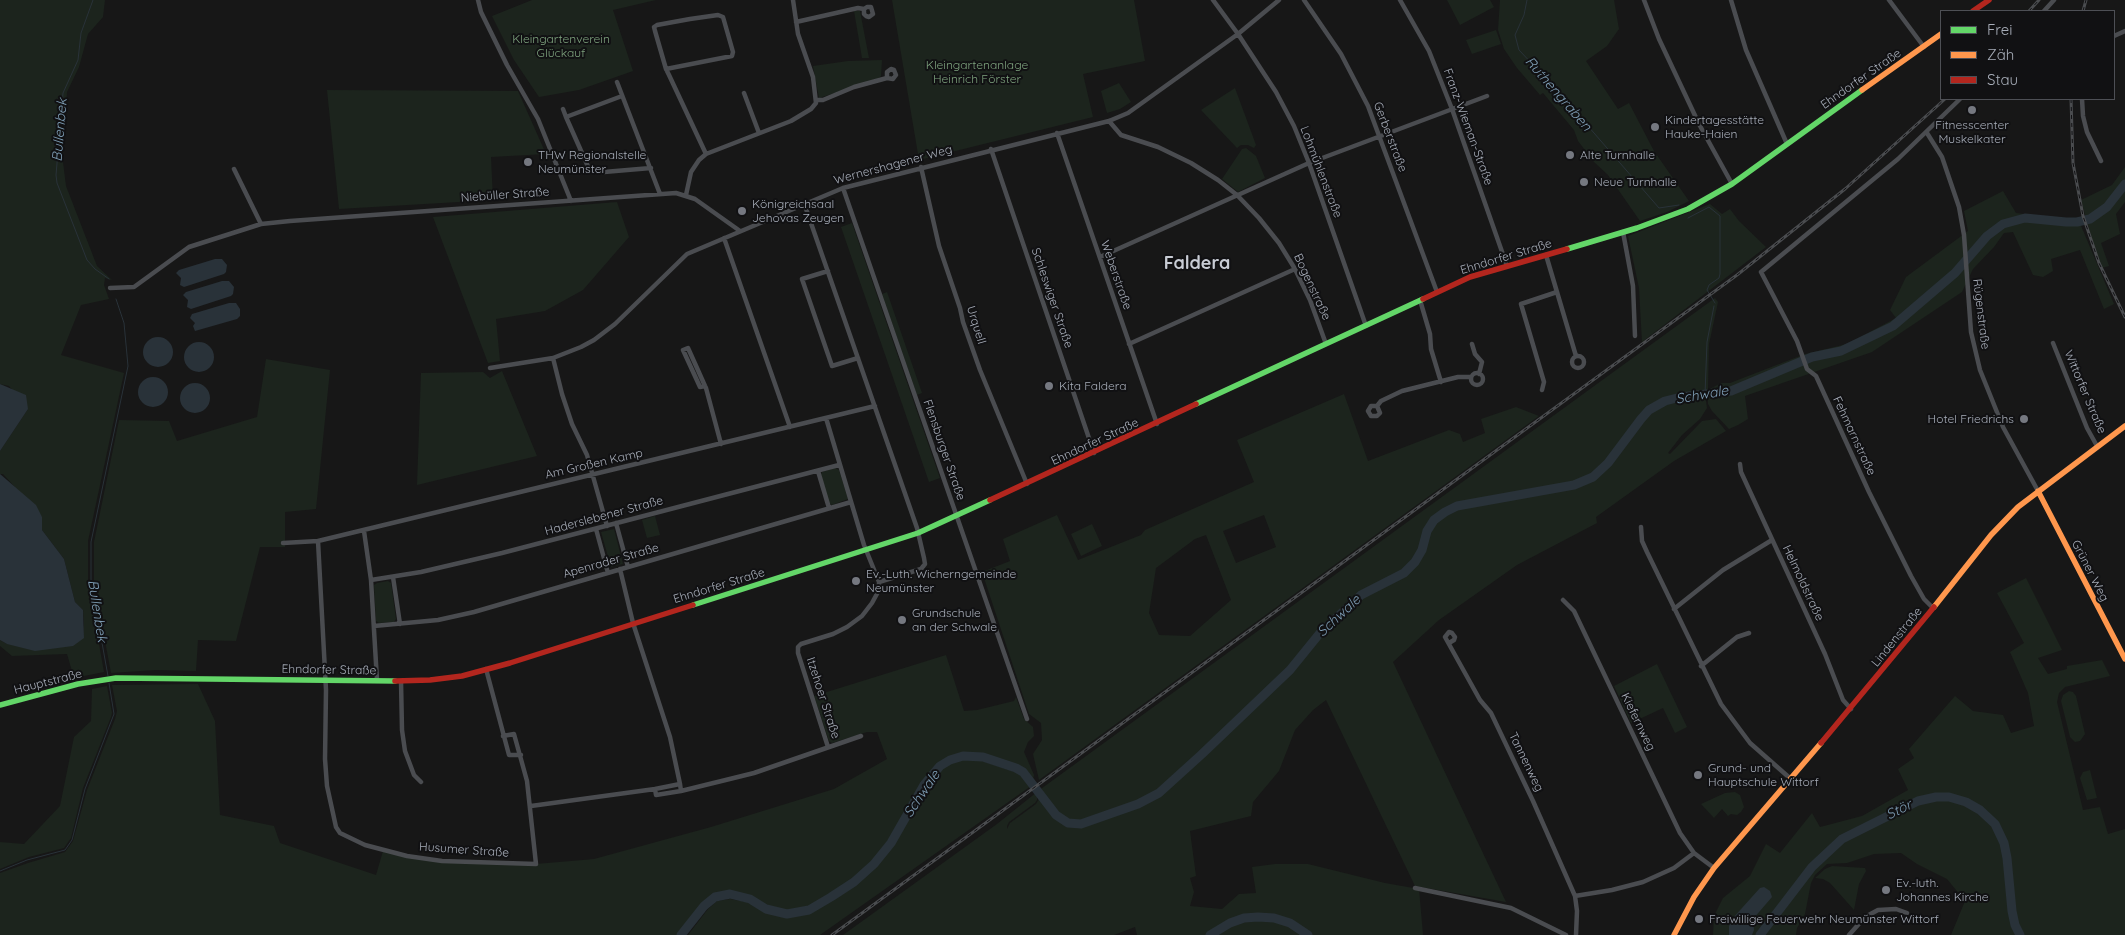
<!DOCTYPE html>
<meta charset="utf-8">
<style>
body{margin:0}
#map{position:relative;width:2125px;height:935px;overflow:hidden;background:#171717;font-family:Quicksand,sans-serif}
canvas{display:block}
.legend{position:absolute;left:1940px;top:10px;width:175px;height:90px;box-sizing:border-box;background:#111113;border:1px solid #4d4f55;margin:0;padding:6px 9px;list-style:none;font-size:15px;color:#a7adb8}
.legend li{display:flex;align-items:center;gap:10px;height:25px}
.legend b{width:25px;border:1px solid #4d4f55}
</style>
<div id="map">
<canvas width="2125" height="935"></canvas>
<ul class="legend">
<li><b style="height:6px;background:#63d668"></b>Frei</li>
<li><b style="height:6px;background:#ff974d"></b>Zäh</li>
<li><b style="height:6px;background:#b3261e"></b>Stau</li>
</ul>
</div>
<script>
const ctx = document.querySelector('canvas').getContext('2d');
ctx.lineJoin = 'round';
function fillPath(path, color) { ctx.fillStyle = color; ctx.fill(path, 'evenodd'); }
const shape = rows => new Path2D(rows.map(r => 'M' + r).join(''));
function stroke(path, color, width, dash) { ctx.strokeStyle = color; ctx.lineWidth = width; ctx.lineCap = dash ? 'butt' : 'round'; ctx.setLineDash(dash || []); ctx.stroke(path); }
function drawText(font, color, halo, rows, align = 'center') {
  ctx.font = font + ' Quicksand,sans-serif'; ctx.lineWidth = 4; ctx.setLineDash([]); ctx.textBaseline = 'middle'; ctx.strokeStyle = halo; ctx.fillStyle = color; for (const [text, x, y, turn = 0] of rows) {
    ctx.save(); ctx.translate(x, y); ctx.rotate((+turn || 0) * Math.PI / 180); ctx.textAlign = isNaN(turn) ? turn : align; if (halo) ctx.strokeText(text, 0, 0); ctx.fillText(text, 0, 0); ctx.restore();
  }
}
const green = shape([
 [0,0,105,0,103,17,88,34,79,67,67,92,63,162,66,186,97,266,112,280,105,278,104,285,109,299,81,305,61,355,124,373,88,541,88,582,104,672,74,678,67,654,12,656,0,646,0,640,7,644,83,638,84,623,83,610,75,602,64,559,42,530,42,517,3,474,0,474,0,451,28,409,9,386,0,384],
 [532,0,656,0,613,10,633,71,579,90,539,97,514,60,492,16],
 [892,0,1134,0,1145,61,1083,74,1093,117,919,160],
 [1447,0,1490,0,1494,7,1460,25],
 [1500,0,1614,0,1619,29,1607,46,1586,61,1618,109,1629,103,1654,151,1689,201,1667,212,1640,221,1608,175,1594,162,1578,141,1574,130,1543,93,1540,95,1517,68,1504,49,1498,30],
 [854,11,860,11,869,58,862,58],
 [1496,30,1501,44,1472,54,1466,40],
 [882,60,881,76,877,80,819,98,813,66,848,61],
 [1119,83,1131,102,1120,109,1107,113,1101,91],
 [1235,88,1256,145,1254,148,1248,145,1241,145,1237,148,1201,110],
 [327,90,518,91,546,154,491,157,493,200,339,209],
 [1246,148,1256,156,1265,178,1238,192,1222,179,1242,149],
 [2125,167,2125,202,2116,214,2120,234,2101,243,2109,266,2102,268,2094,247,2081,200,2112,185],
 [2003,191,2016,213,2079,221,2114,304,2104,309,2080,250,2051,259,2053,271,2043,277,2033,275,2013,232,2004,233,1994,247,1973,269,1962,292,1872,352,1745,396,1748,419,1738,425,1729,429,1712,411,1708,404,1707,390,1707,394,1705,394,1707,408,1700,419,1682,435,1668,453,1670,454,1702,421,1716,419,1726,431,1674,461,1596,517,1597,523,1517,565,1439,620,1393,662,1506,902,1415,886,1326,700,1313,710,1295,730,1279,771,1253,802,1251,816,1190,831,1196,876,1190,878,1194,892,1190,906,1222,909,1239,894,1256,893,1252,867,1275,864,1308,864,1385,883,1419,889,1423,935,1137,935,1135,927,1114,935,843,935,997,824,1037,792,1037,800,1035,803,1009,822,1007,826,1007,829,1010,823,1036,804,1041,795,1038,791,1715,298,1718,302,1709,344,1708,390,1721,383,1730,383,1805,354,1847,344,1896,318,1890,310,1906,277,1968,231,1964,211],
 [617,202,629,237,583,290,545,311,496,319,500,361,488,363,433,217],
 [1710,204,1722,214,1730,209,1739,221,1766,247,1642,342,1639,288,1628,236],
 [852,223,940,478,929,482,841,227],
 [887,292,922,393,917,395,882,294],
 [266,359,330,370,316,509,285,512,285,547,260,547,236,641,198,640,196,671,156,670,111,673,94,582,94,542,119,420,169,421,177,441,257,417],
 [502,371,537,456,417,485,421,373,483,372,490,378],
 [1344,394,1368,461,1449,430,1460,434,1463,442,1485,433,1481,419,1516,407,1539,416,1039,780,1033,754,1042,740,1041,723,1029,714,982,572,1010,561,1003,539,1057,515,1078,560,1141,535,1145,530,1254,482,1237,440],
 [1264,515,1276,547,1236,563,1223,531],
 [1206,535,1231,600,1190,636,1159,635,1149,613,1156,568,1195,539],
 [835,468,839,470,848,499,832,505,829,503,821,475,822,472],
 [655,516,660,535,647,538,642,520],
 [1092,524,1102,546,1081,556,1071,534],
 [614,529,623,564,611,567,601,532],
 [2026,578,2062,650,2038,658,2048,674,2067,669,2067,666,2102,660,2110,676,2065,687,2059,693,2057,702,2083,810,2100,807,2108,834,2125,829,2125,935,1951,935,1965,901,1947,879,1917,864,1901,853,1874,854,1847,863,1827,864,1815,875,1811,883,1805,914,1797,928,1796,935,1713,935,1714,916,1723,898,1750,876,1766,844,1780,853,1812,813,1820,827,1862,816,1908,790,1898,769,1914,758,1909,749,1955,696,1973,711,2003,715,2011,733,2034,726,2028,693,2010,652,2024,643,1997,593],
 [388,581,391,583,396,619,394,622,379,623,376,621,374,585,377,583],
 [946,655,964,711,977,710,1014,701,1016,697,1024,719,1033,727,1034,736,1028,742,1024,752,1034,775,1033,780,1020,767,983,755,965,755,1021,774,1031,786,820,935,688,935,708,909,717,901,730,899,747,902,765,911,787,916,787,914,766,909,750,899,730,894,715,897,704,906,681,935,0,935,0,873,28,863,65,852,73,841,87,790,115,719,117,711,112,685,198,684,215,721,220,815,274,826,280,843,376,875,383,851,442,861,536,864,594,859,711,827,834,789,887,759,877,732,867,732,832,743,829,741,814,696],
 [1657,664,1687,727,1675,733,1663,708,1631,723,1614,686],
 [107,686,112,713,111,717,83,788,71,838,64,848,29,857,0,869,0,842,24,844,60,806,74,737,91,721,92,689],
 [2069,691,2073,692,2076,696,2085,734,2080,741,2075,742,2070,737,2061,701,2063,695],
 [2090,770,2097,798,2087,800,2080,778,2083,772],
 [1735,792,1740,795,1744,807,1741,812,1737,815,1731,814,1728,816,1722,809,1714,818,1701,804,1725,793],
 [1832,866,1865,868,1866,871,1859,884,1854,910,1830,883,1823,879,1815,878,1825,869]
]);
const water = shape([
 [215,259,222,259,227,265,226,272,224,274,184,287,180,285,181,278,176,273,179,270],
 [222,281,229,281,234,287,233,294,231,296,191,309,187,307,188,300,183,295,186,292],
 [229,303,236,303,240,309,240,316,237,319,195,331,193,326,195,323,190,318,192,314],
 '143 352a15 15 0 1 1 30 0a15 15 0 1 1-30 0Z',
 '184 357a15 15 0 1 1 30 0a15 15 0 1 1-30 0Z',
 '138 392a15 15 0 1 1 30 0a15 15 0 1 1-30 0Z',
 '180 398a15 15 0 1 1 30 0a15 15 0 1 1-30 0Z',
 [0,384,26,395,28,409,0,451],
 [0,474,36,505,42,517,42,530,64,559,75,602,83,610,84,638,73,646,35,651,7,644,0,640],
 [1764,887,1770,891,1772,897,1753,919,1754,930,1752,935,1729,935,1729,926,1733,918,1760,888]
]);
const stream = shape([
 [93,0,81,33,78,60,63,93,56,175,57,183,87,260,95,269,109,279],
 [1527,0,1524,15,1515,35,1519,50,1555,88,1659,208,1679,205],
 [1688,218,1709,207,1720,216,1720,274,1719,278,1709,285,1707,290,1715,303],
 [1705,394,1707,342,1714,306],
 [108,676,91,582,91,542,128,366,124,323,116,299],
 [0,871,27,860,65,850,72,840,85,789,114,714,109,683]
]);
const river = shape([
 [681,935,704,906,715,897,730,894,750,899,766,909,787,914,809,910,831,897,854,882,874,864,891,843,924,785,940,766,950,760,963,756,983,757,1016,768,1023,772,1056,815,1068,823,1081,824,1138,804,1159,793,1202,754,1290,670,1320,633,1361,595,1404,573,1415,562,1422,550,1427,531,1434,520,1445,512,1457,506,1574,485,1593,477,1608,463,1641,419,1649,410,1665,401,1681,397,1731,391,1812,357,1841,351,1893,326,1955,273,1987,236,2003,224,2025,218,2066,222,2077,222,2090,219,2107,207,2125,184],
 [1210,935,1230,923,1244,918,1258,917,1274,918,1290,923,1308,935],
 [1760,935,1812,867,1842,839,1918,801,1936,797,1949,797,1966,802,1980,810,1995,824,2004,843,2007,858,2012,911,2015,925,2020,935]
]);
const street = shape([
 [478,0,481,12,507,65,538,119,571,201],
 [1213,0,1238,34,1276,92,1294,126,1309,163,1366,326],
 [1304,0,1341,54,1368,106,1437,292],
 [1400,0,1429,51,1452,109,1507,266],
 [1644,0,1659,39,1699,124,1732,184],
 [1731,0,1746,50,1787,144],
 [1889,0,1924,47],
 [2044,11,2054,0],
 [796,22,858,8,864,9,864,14,866,16,869,17,873,14,871,7,867,7,864,9],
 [2114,36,2125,31],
 [666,69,732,56,733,52,723,17,718,15,690,19,657,25,654,27,655,31,666,69,669,75,706,154],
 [617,82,660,194],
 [744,93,759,133],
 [622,96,566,117,590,171,604,172,651,168],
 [2082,99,2083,116,2087,132,2101,161],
 [816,100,823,100,854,87,887,78,893,79,896,75,894,70,891,69,887,72,887,78],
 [563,109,566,117],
 [1109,121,1121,135,1158,147,1191,163,1218,180,1237,195,1259,218,1279,243,1295,269,1310,300,1326,344],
 [1057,133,1157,424],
 [1927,133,1942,157,1959,207,1964,235,1971,332,1980,370,2003,427,2038,491],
 [991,149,1094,453],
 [921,167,939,246,960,308,963,322,980,370,1027,484],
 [234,169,261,224],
 [843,188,1027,719],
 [686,195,691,172,699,160,706,154,791,121,811,109,816,103,813,77,798,34,793,0],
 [804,203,917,528,924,558,925,564,921,569,879,582],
 [1623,232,1633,286,1635,336],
 [724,238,790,427],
 [1546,255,1576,356],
 [1100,257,1309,163,1487,96],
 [828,271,802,279,832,366,858,358],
 [110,288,134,287,189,247,261,224,290,221,676,193,695,199,740,231],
 [1420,300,1430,334,1431,349,1441,382],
 [2053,343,2087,428,2097,446],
 [1129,344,1295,269],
 [1472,344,1475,354,1482,362,1479,374],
 '1572 362a6 6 0 1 1 12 0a6 6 0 1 1-12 0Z',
 [553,358,562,394,572,424,587,455,607,526],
 [490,368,553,358,581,347,594,340,615,324,687,254,843,188,1109,121,1128,113,1238,34,1279,0],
 '1471 379a6 6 0 1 1 12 0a6 6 0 1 1-12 0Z',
 [705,386,700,387,683,350,688,348,697,368,705,386,706,388,721,444],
 [1542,390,1544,382,1521,304,1557,292],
 [1377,406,1380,413,1377,416,1371,416,1368,411,1371,406,1377,406,1381,401,1402,391,1458,377,1471,377],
 [826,418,864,545,879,582,879,590,872,603,862,616,847,627,833,634,801,644,798,647,798,653,828,747],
 [1740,464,1741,472,1825,654,1843,700,1851,709],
 [818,471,829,508],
 [616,523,628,567],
 [1641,527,1642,541,1647,552,1721,704,1750,743,1792,780],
 [596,529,608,573],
 [364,531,371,580,377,680],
 [283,543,318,541],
 [620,569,633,623,670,737,680,784,681,791,656,795,655,789,680,784],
 [393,577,400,624],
 [371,580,421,572,502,553,839,465],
 [1563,600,1574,611,1680,833,1694,853],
 [1933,608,1924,599,1911,576,1869,492,1816,376,1807,369,1797,341,1761,272,1898,159,1960,99],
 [1674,609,1723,570,1772,540],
 [374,626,438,620,474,612,851,502],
 [1449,643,1454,640,1455,637,1452,633,1449,632,1445,637,1480,700,1491,713,1533,801,1575,896],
 [1701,666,1737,637,1749,633],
 [486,669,509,755,521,755],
 [401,681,402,730,405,751,414,775,421,782],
 [503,736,514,734,527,781,536,864,442,861,407,856,365,845,340,833,336,827,327,786,325,759,326,690,318,541,875,406],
 [681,791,754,773,861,736],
 [531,806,655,789],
 [1415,888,1511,908,1566,935],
 [1576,935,1577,911,1575,896,1612,890,1643,882,1674,868,1694,853,1714,868],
 [1849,935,1865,917,1878,910,1896,909,1907,913]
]);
const fast = shape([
 [1567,249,1637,228,1688,209,1732,184,1862,90],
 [1196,404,1423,299],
 [693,605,918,533,990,500],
 [0,705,78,684,116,678,395,681]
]);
const slow = shape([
 [1862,90,1941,34],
 [2038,491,2125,659],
 [1934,607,1991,535,2018,507,2125,426],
 [1674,935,1694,897,1714,868,1821,743]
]);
const jam = shape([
 [1973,11,1989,0],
 [1423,299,1470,277,1567,249],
 [990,500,1196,404],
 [395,681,430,680,462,676,510,663,693,605],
 [1821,743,1934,607]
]);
const rail = shape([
 [2029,11,2039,0],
 [2083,11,2086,0],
 [2071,99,2073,163,2083,216,2099,263,2125,317],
 [832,935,1737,275,1845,189,1945,99]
]);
const markers = [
 [1972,110,5,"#757880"],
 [1655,127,5,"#757880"],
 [1570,155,5,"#757880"],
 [528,162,5,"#757880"],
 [1584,182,5,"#757880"],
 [742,211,5,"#757880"],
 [1049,386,5,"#757880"],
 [2024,419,5,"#757880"],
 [856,581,5,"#757880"],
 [902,620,5,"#757880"],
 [1698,775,5,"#757880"],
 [1886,890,5,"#757880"],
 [1699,919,5,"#757880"]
];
const parkNames = [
 ["Kleingartenverein",561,39],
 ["Glückauf",561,53],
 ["Kleingartenanlage",977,65],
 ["Heinrich Förster",977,79]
];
const streetNames = [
 ["Ehndorfer Straße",1861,79,-35],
 ["Franz-Wieman-Straße",1468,127,70],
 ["Gerberstraße",1390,137,69],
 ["Wernershagener Weg",893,165,-15],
 ["Lohmühlenstraße",1321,172,69],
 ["Niebüller Straße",505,195,-4],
 ["Ehndorfer Straße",1506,257,-17],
 ["Weberstraße",1116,275,71],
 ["Bogenstraße",1312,287,65],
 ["Schleswiger Straße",1052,298,71],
 ["Rügenstraße",1981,314,83],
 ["Urquell",976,325,73],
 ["Wittorfer Straße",2085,392,67],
 ["Fehmarnstraße",1854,436,65],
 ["Ehndorfer Straße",1095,442,-25],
 ["Flensburger Straße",944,450,71],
 ["Am Großen Kamp",594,464,-13],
 ["Haderslebener Straße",604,516,-15],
 ["Apenrader Straße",611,561,-16],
 ["Grüner Weg",2090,571,63],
 ["Helmoldstraße",1803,583,65],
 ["Ehndorfer Straße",719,586,-17],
 ["Lindenstraße",1897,637,-51],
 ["Ehndorfer Straße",329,670,1],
 ["Hauptstraße",48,682,-14],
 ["Itzehoer Straße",823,698,72],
 ["Kiefernweg",1638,722,64],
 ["Tannenweg",1526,762,64],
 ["Husumer Straße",464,850,4]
];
const poiNames = [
 ["Kindertagesstätte",1665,120],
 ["Hauke-Haien",1665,134],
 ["Fitnesscenter",1972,125,"center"],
 ["Muskelkater",1972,139,"center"],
 ["THW Regionalstelle",538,155],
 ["Neumünster",538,169],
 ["Alte Turnhalle",1580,155],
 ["Neue Turnhalle",1594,182],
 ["Königreichsaal",752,204],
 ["Jehovas Zeugen",752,218],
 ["Kita Faldera",1059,386],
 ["Hotel Friedrichs",2014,419,"right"],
 ["Ev.-Luth. Wicherngemeinde",866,574],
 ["Neumünster",866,588],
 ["Grundschule",912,613],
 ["an der Schwale",912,627],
 ["Grund- und",1708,768],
 ["Hauptschule Wittorf",1708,782],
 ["Ev.-luth.",1896,883],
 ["Johannes Kirche",1896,897],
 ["Freiwillige Feuerwehr Neumünster Wittorf",1709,919]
];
const waterNames = [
 ["Ruthengraben",1558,94,49],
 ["Bullenbek",60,130,-85],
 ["Schwale",1702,395,-10],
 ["Bullenbek",97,611,81],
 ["Schwale",1339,616,-43],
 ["Schwale",922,794,-56],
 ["Stör",1899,810,-27]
];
const districtNames = [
 ["Faldera",1197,264]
];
fillPath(green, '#1c241d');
fillPath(water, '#293239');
stroke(stream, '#293239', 1);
stroke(river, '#293239', 9);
stroke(street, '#4a4c50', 4.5);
stroke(fast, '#63d668', 5.5);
stroke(slow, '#ff974d', 5.5);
stroke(jam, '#b3261e', 5.5);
stroke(rail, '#4a4c4f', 3);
stroke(rail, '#111113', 1, [4]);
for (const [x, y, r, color] of markers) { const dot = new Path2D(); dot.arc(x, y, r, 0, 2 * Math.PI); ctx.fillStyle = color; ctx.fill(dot); stroke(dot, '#111113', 2); }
drawText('12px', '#7ea37e', '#111113', parkNames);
drawText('12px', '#a7adb8', '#111113', streetNames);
drawText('12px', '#a7adb8', '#111113', poiNames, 'left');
drawText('italic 14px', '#7e9db4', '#111113', waterNames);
drawText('bold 18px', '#c8ccd4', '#111113', districtNames);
</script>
